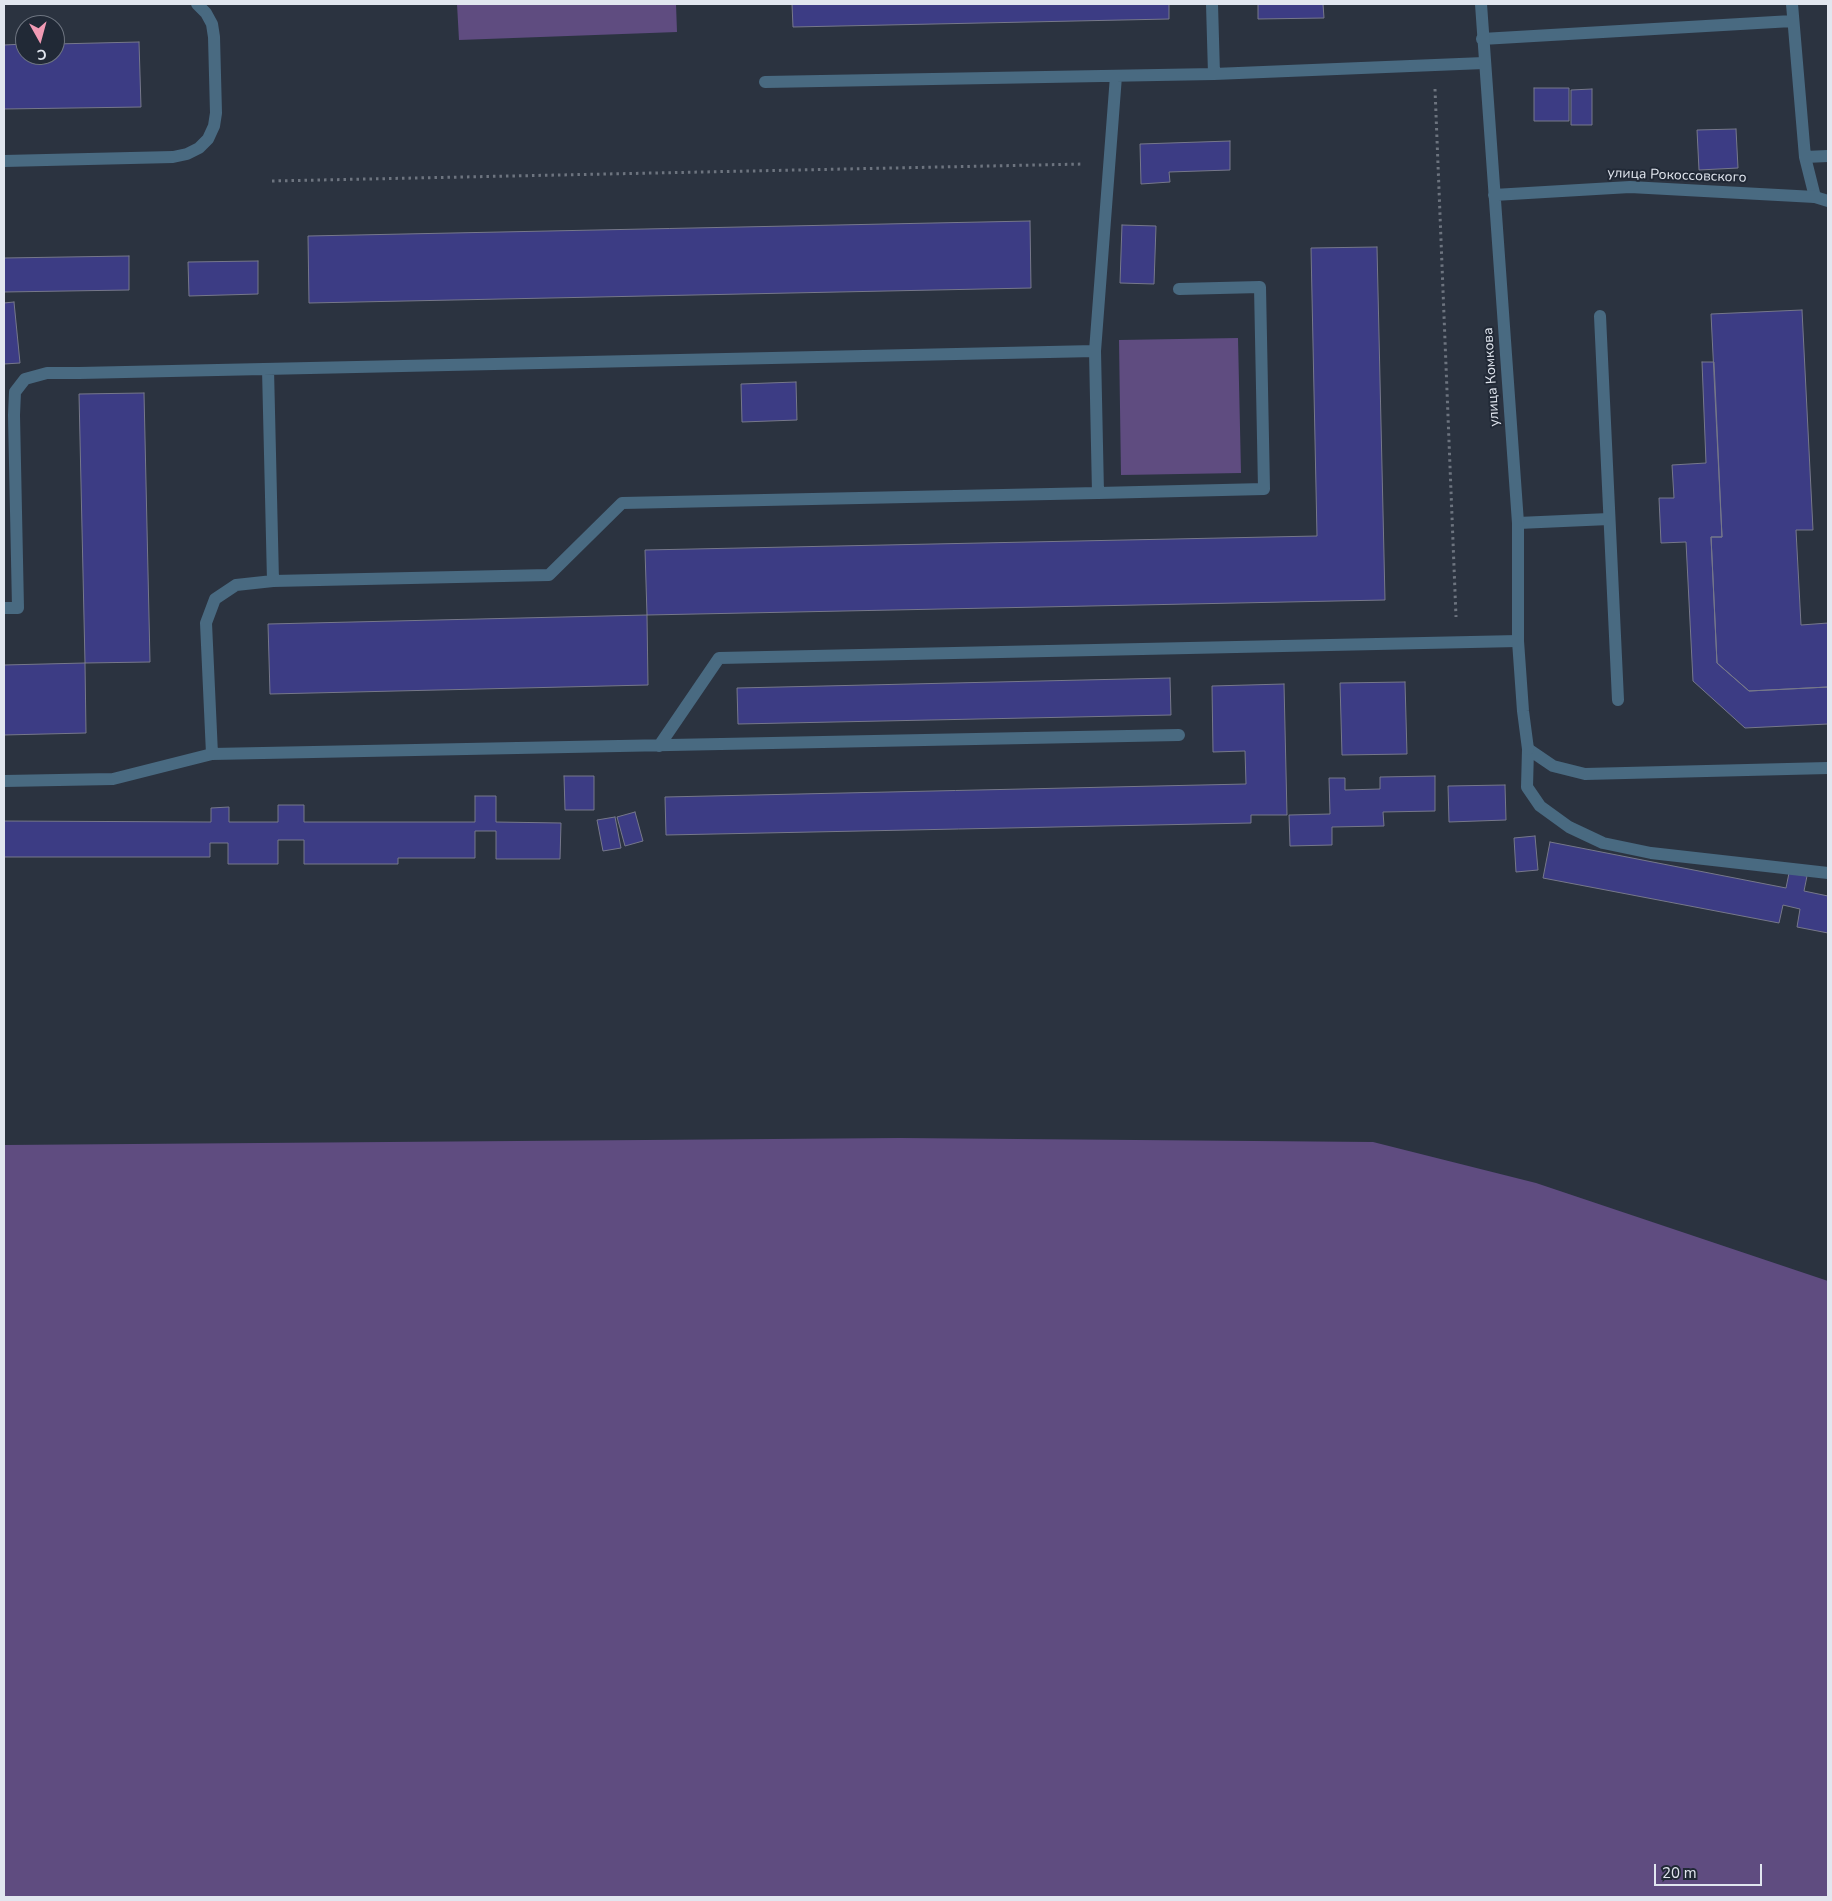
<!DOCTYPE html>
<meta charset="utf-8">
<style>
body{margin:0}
#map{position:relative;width:1832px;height:1901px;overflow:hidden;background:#2b3340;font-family:"Nunito Sans",sans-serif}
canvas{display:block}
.frame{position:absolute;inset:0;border:5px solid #e1e6ef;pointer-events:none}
.north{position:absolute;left:15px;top:15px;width:50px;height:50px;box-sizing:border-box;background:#212936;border:1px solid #6e7580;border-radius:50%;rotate:173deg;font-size:14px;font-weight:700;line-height:20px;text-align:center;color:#e1e6ef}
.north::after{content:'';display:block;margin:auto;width:18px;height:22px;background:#f19ab4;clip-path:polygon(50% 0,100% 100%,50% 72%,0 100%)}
.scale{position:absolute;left:1654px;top:1864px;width:108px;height:22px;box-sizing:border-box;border:2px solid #e1e6ef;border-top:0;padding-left:6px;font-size:15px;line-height:18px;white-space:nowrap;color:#e1e6ef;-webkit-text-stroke:4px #212936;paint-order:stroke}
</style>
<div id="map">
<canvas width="1832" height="1901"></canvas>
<div class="frame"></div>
<div class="north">С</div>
<div class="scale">20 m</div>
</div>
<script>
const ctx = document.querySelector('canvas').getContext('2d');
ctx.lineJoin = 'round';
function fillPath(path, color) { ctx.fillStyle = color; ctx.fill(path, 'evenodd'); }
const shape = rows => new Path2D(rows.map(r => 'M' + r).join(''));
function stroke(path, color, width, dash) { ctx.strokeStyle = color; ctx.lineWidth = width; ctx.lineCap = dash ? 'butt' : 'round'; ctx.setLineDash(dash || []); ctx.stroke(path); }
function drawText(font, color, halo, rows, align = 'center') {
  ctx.font = font + ' "Nunito Sans",sans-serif'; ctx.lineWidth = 4; ctx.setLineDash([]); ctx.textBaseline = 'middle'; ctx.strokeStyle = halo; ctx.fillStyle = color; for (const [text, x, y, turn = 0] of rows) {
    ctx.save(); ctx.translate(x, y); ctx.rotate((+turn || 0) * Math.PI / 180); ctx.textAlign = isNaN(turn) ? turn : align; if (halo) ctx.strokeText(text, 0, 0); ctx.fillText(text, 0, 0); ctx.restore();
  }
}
const green = shape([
 [457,4,676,4,677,32,459,40],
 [1238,338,1241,473,1121,475,1119,340],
 [900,1138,1373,1142,1536,1183,1828,1281,1828,1897,4,1897,4,1145]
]);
const building = shape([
 [792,4,1169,4,1169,19,793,27,792,4],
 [1258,4,1323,4,1324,18,1258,19,1258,4],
 [139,42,141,107,4,109,4,45,25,44,25,55,55,55,55,44,139,42],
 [1534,88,1569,88,1569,121,1534,121,1534,88],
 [1592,89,1592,125,1571,125,1571,90,1592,89],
 [1736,129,1738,168,1699,170,1697,130,1736,129],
 [1230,141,1230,170,1169,172,1170,182,1141,184,1140,144,1230,141],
 [1030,221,1031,288,309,303,308,236,1030,221],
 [1122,225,1156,226,1154,284,1120,283,1122,225],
 [1377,247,1385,600,647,615,645,550,1317,536,1311,248,1377,247],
 [129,256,129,290,4,292,4,258,129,256],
 [258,261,258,294,189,296,188,262,258,261],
 [14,302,20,363,4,364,4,303,14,302],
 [1802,310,1813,530,1796,530,1801,625,1828,623,1828,687,1749,691,1717,663,1711,537,1722,537,1711,314,1802,310],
 [1702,362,1714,362,1722,537,1711,537,1717,663,1749,691,1828,687,1828,724,1745,728,1693,681,1686,542,1661,543,1659,498,1674,498,1672,465,1706,463,1702,362],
 [796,382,797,420,742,422,741,384,796,382],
 [144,393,150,662,85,663,79,394,144,393],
 [647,615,648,685,270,694,268,624,647,615],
 [85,663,86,733,4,735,4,665,85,663],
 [1170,678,1171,715,738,724,737,688,1170,678],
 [1405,682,1407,754,1342,755,1340,683,1405,682],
 [1284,684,1287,815,1251,815,1251,823,666,835,665,797,1246,784,1245,751,1213,752,1212,686,1284,684],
 [564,776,594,776,594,810,565,810,564,776],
 [1435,776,1435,811,1383,812,1384,826,1332,827,1332,845,1290,846,1289,815,1330,814,1329,778,1345,778,1345,790,1380,789,1380,777,1435,776],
 [1505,785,1506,820,1449,822,1448,786,1505,785],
 [475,796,496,796,496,822,561,823,560,859,496,859,496,831,475,831,475,858,398,858,398,864,304,864,304,840,278,840,278,864,228,864,228,843,210,843,210,857,4,857,4,821,211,822,211,808,229,807,229,822,278,822,278,805,304,805,304,822,475,822,475,796],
 [635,812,643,841,625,846,617,817,635,812],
 [615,817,621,848,603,851,597,820,615,817],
 [1535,836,1538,870,1516,872,1514,838,1535,836],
 [1550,842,1786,888,1789,873,1807,876,1804,891,1828,896,1828,933,1797,927,1800,909,1783,905,1779,923,1543,878,1550,842]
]);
const path = shape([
 [1435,89,1456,617],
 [272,181,1084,164]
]);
const lane = shape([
 [1212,4,1214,74],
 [1792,4,1805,157,1815,197],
 [1482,39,1792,21],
 [1116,76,1095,351,1098,493,1264,489,1260,287,1179,289],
 [765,82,1214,74,1484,63],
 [1805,157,1828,156],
 [4,161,173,157,187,154,199,148,208,139,214,126,216,113,214,37,212,24,206,13,197,4],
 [1600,316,1618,700],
 [268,369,273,581],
 [1518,523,1609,519],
 [4,608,18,608,14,415,15,392,25,379,47,373,79,373,1095,351],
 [659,746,719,658,1518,641],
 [1528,749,1527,787,1540,806,1569,827,1603,843,1651,853,1828,873],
 [1528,749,1553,766,1585,774,1828,768],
 [212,754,206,623,215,599,236,585,273,581,549,575,622,503,1098,493],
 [4,781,113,779,212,754,1179,735]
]);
const street = shape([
 [1481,4,1518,523,1518,641,1523,711,1528,749],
 [1494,195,1630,187,1815,197,1828,201]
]);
const streetNames = [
 ["улица Рокоссовского",1677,176,2],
 ["улица Комкова",1492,377,-94]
];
fillPath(green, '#5f4c80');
fillPath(building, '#3c3c84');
stroke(building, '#76788a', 1);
stroke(path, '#6d747f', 3, [2.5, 4]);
stroke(lane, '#496a81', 12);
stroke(street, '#496a81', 12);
drawText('14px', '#e1e6ef', '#212936', streetNames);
</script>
